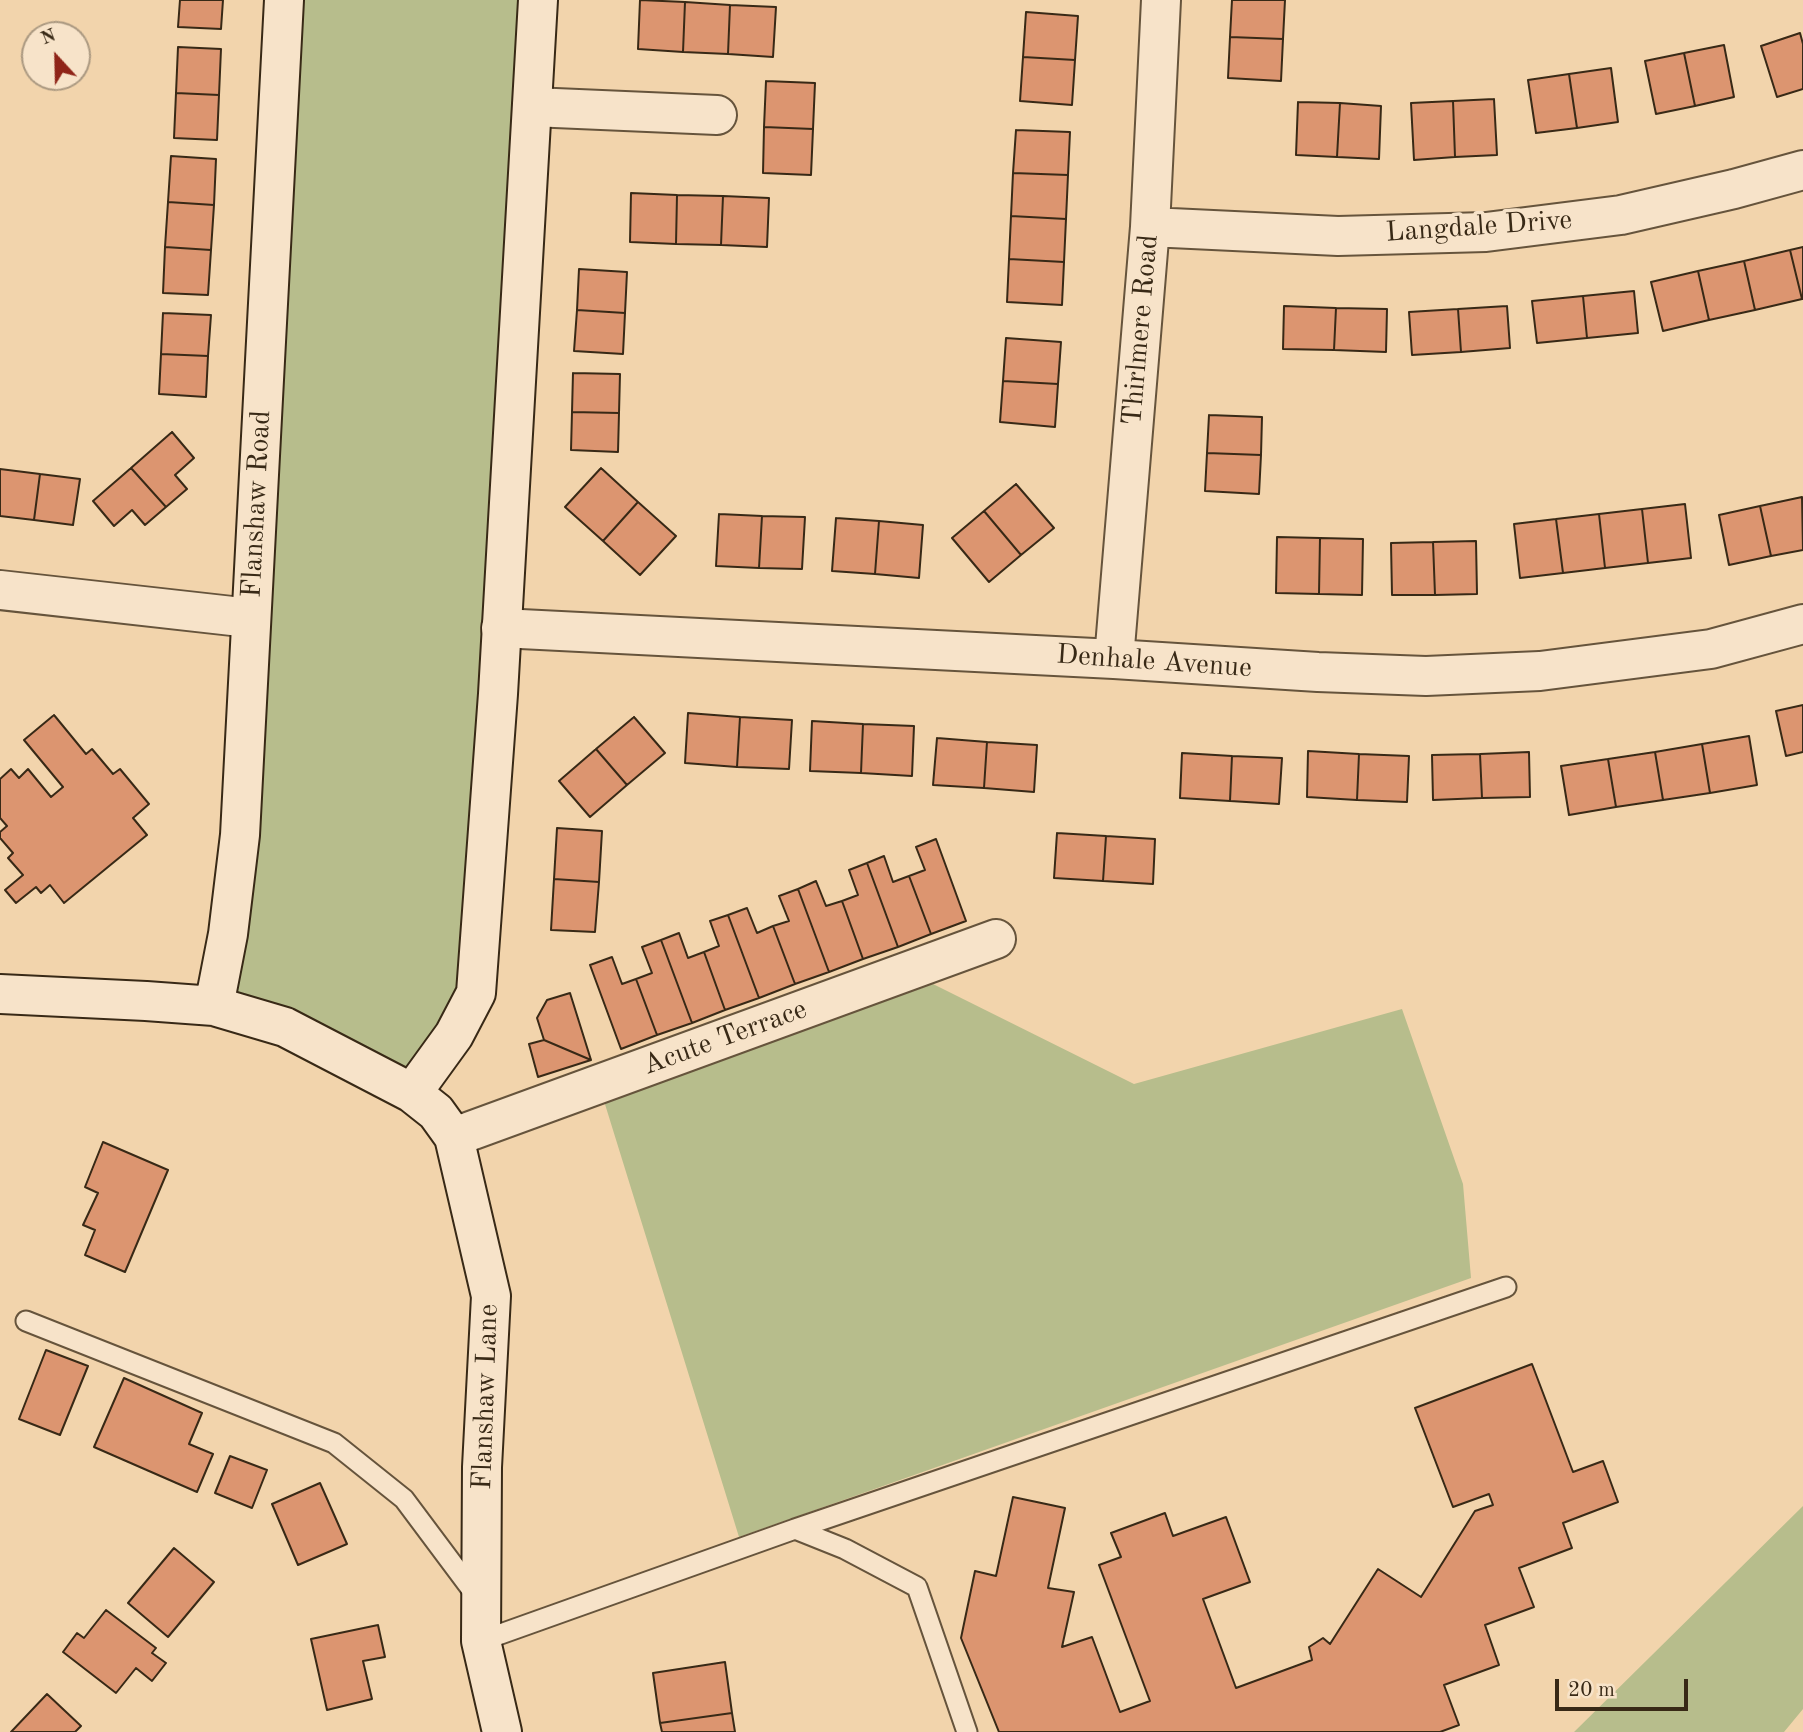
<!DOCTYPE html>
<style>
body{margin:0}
#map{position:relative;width:1803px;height:1732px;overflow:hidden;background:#f2d4ac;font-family:"Old Standard TT",serif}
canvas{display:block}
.north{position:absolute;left:21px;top:21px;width:70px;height:70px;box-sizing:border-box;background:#f7e3c9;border:2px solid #ab9981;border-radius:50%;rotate:338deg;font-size:19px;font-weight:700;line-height:28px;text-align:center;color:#382916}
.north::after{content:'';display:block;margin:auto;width:24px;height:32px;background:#8f2418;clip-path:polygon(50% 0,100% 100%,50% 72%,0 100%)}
.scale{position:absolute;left:1555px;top:1679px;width:133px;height:32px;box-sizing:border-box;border:4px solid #382916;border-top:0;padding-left:9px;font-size:21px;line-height:24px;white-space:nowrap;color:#382916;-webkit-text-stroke:5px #f7e3c9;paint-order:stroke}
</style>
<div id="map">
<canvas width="1803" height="1732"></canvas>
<div class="north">N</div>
<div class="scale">20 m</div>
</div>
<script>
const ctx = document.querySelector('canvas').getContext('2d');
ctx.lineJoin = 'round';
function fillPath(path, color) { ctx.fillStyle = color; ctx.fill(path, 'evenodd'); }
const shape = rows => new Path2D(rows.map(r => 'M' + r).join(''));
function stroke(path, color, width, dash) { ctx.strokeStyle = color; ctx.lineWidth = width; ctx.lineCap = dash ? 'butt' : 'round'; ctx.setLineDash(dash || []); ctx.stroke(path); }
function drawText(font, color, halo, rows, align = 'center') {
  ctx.font = font + ' "Old Standard TT",serif'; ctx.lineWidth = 7; ctx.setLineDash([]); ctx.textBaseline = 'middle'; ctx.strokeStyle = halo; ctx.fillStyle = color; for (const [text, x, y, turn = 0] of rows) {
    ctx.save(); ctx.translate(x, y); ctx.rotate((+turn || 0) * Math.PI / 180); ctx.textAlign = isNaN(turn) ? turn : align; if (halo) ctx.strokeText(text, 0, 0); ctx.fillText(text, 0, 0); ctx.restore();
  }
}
const green = shape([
 [284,0,538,0,476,993,412,1093,214,1006],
 [933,984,1134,1084,1402,1009,1463,1184,1471,1278,739,1537,604,1101],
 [1803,1506,1803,1709,1784,1732,1574,1732]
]);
const building = shape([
 [180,0,223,0,221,29,178,27,180,0],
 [640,0,685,2,683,52,638,49,640,0],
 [1232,0,1285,0,1283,39,1230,37,1232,0],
 [685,2,730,5,728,54,683,52,685,2],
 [730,5,776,7,773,57,728,54,730,5],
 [1026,12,1078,16,1075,60,1023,57,1026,12],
 [1800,33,1803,44,1803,89,1777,97,1761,46,1800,33],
 [1230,37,1283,39,1281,81,1228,78,1230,37],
 [1724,45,1734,97,1695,106,1684,53,1724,45],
 [178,47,221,49,219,95,176,93,178,47],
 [1684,53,1695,106,1656,114,1645,61,1684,53],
 [1023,57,1075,60,1072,105,1020,101,1023,57],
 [1611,68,1618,122,1577,128,1569,74,1611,68],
 [1569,74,1577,128,1536,133,1528,80,1569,74],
 [766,81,815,83,813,129,764,127,766,81],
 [176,93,219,95,217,140,174,138,176,93],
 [1494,99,1497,155,1455,157,1453,101,1494,99],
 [1453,101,1455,157,1414,160,1411,103,1453,101],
 [1298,102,1340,103,1337,157,1296,155,1298,102],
 [1340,103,1381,106,1379,159,1337,157,1340,103],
 [764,127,813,129,811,175,763,173,764,127],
 [1016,130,1070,132,1068,175,1013,173,1016,130],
 [171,156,216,159,214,205,168,202,171,156],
 [1013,173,1068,175,1066,219,1011,216,1013,173],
 [631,193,677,195,676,244,630,242,631,193],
 [677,195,723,196,721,245,676,244,677,195],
 [723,196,769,198,767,247,721,245,723,196],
 [168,202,214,205,211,250,165,247,168,202],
 [1011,216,1066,219,1064,262,1009,259,1011,216],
 [165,247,211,250,208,295,163,293,165,247],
 [1803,247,1803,299,1802,299,1790,250,1803,247],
 [1790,250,1802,299,1755,310,1744,261,1790,250],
 [1009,259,1064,262,1062,305,1007,302,1009,259],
 [1744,261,1755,310,1709,320,1698,271,1744,261],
 [579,269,627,272,625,313,577,310,579,269],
 [1698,271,1709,320,1663,331,1651,282,1698,271],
 [1634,291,1638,333,1587,338,1583,296,1634,291],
 [1583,296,1587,338,1537,343,1532,301,1583,296],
 [1284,306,1336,308,1334,350,1283,349,1284,306],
 [1507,306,1510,348,1461,352,1458,309,1507,306],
 [1336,308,1387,309,1386,352,1334,350,1336,308],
 [1458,309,1461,352,1412,355,1409,312,1458,309],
 [577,310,625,313,623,354,574,351,577,310],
 [163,313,211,315,208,356,161,354,163,313],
 [1006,338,1061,342,1058,384,1003,381,1006,338],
 [161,354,208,356,206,397,159,394,161,354],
 [573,373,620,374,619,413,572,412,573,373],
 [1003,381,1058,384,1055,427,1000,422,1003,381],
 [572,412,619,413,618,452,571,450,572,412],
 [1209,415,1262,417,1261,455,1207,453,1209,415],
 [172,432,194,458,175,475,187,489,166,507,131,468,172,432],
 [1207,453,1261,455,1259,494,1205,491,1207,453],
 [131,468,166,507,145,525,132,510,114,526,93,501,131,468],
 [601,468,638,502,603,541,565,507,601,468],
 [0,469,40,474,34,520,0,516,0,469],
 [40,474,80,479,73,525,34,520,40,474],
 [1016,484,1054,528,1021,555,984,511,1016,484],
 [1802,497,1803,550,1771,556,1760,506,1802,497],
 [638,502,676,536,640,575,603,541,638,502],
 [1685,504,1691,558,1648,563,1642,509,1685,504],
 [1760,506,1771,556,1729,565,1719,515,1760,506],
 [1642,509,1648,563,1605,568,1599,514,1642,509],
 [984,511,1021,555,989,582,952,538,984,511],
 [719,514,762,516,759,568,716,566,719,514],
 [1599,514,1605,568,1563,573,1556,519,1599,514],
 [762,516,805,517,802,569,759,568,762,516],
 [836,518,879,521,875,574,832,571,836,518],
 [1556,519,1563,573,1520,578,1514,524,1556,519],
 [879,521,923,525,919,578,875,574,879,521],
 [1277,537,1320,538,1319,594,1276,593,1277,537],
 [1320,538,1363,539,1362,595,1319,594,1320,538],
 [1476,541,1477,594,1435,595,1433,542,1476,541],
 [1433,542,1435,595,1392,595,1391,543,1433,542],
 [1803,705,1803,752,1786,756,1776,711,1803,705],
 [688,713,740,717,737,767,685,763,688,713],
 [54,715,86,754,92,749,113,774,120,769,149,804,133,818,147,835,64,903,50,885,41,893,36,887,16,903,5,890,23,875,8,858,13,853,0,838,0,832,7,826,0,818,0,779,11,769,19,778,28,769,51,797,63,787,24,740,54,715],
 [634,717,665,753,627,785,596,749,634,717],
 [740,717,792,720,789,769,737,767,740,717],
 [812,721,863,724,861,773,810,771,812,721],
 [863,724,914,726,912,776,861,773,863,724],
 [1749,736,1757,785,1710,793,1702,744,1749,736],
 [937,738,987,742,984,788,933,785,937,738],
 [987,742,1037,745,1034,792,984,788,987,742],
 [1702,744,1710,793,1663,800,1655,752,1702,744],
 [596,749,627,785,590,817,559,781,596,749],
 [1308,751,1359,754,1357,800,1307,797,1308,751],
 [1529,752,1530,797,1482,798,1480,754,1529,752],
 [1655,752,1663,800,1616,807,1608,759,1655,752],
 [1182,753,1232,756,1230,801,1180,798,1182,753],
 [1359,754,1409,756,1407,802,1357,800,1359,754],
 [1480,754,1482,798,1433,800,1432,755,1480,754],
 [1232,756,1282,758,1279,804,1230,801,1232,756],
 [1608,759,1616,807,1569,815,1561,766,1608,759],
 [557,828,602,831,599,882,554,879,557,828],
 [1057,833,1106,836,1103,881,1054,878,1057,833],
 [1106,836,1155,839,1153,884,1103,881,1106,836],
 [936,839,966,921,931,934,909,876,925,870,916,847,936,839],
 [884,856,893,882,909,876,931,934,898,947,867,863,884,856],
 [867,863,898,947,863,959,842,901,858,895,849,870,867,863],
 [554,879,599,882,595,932,551,930,554,879],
 [816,881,826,906,842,901,863,959,829,972,798,889,816,881],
 [798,889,829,972,795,984,773,926,789,921,779,896,798,889],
 [747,908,757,933,773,926,795,984,759,998,728,915,747,908],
 [728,915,759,998,725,1010,704,952,719,946,710,921,728,915],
 [679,933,688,958,704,952,725,1010,692,1023,661,940,679,933],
 [661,940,692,1023,657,1035,636,979,652,973,642,947,661,940],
 [612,957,622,984,636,979,657,1035,621,1049,590,965,612,957],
 [570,993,591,1060,544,1040,537,1018,547,1000,570,993],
 [544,1040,591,1060,538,1077,529,1044,544,1040],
 [103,1142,168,1170,125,1272,85,1255,95,1230,83,1225,98,1193,85,1187,103,1142],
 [46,1350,88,1366,60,1435,19,1419,46,1350],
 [1532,1364,1573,1472,1603,1461,1618,1502,1563,1523,1572,1548,1519,1568,1534,1607,1485,1625,1499,1665,1444,1685,1459,1725,1440,1732,999,1732,961,1638,975,1571,996,1576,1013,1497,1065,1508,1048,1588,1074,1592,1062,1647,1092,1637,1120,1712,1150,1701,1099,1565,1121,1557,1111,1533,1165,1513,1173,1536,1226,1517,1250,1582,1203,1599,1236,1688,1312,1660,1309,1647,1323,1638,1330,1644,1378,1569,1421,1597,1475,1511,1493,1505,1489,1494,1453,1507,1415,1408,1532,1364],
 [124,1378,202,1413,189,1444,213,1454,197,1492,94,1447,124,1378],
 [230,1456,267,1470,252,1508,215,1493,230,1456],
 [320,1483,347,1544,298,1565,272,1504,320,1483],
 [174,1548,214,1582,168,1637,128,1603,174,1548],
 [106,1610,156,1648,152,1653,166,1663,152,1681,136,1668,116,1693,63,1652,77,1633,84,1638,106,1610],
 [378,1625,385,1657,363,1661,372,1699,327,1710,311,1639,378,1625],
 [725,1662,732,1713,660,1723,653,1673,725,1662],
 [47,1694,81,1726,75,1732,11,1732,47,1694],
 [732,1713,735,1732,662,1732,660,1723,732,1713]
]);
const lane = shape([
 [26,1321,334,1443,404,1499,478,1598],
 [795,1529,1506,1287],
 [481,1641,795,1529,845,1549,917,1587,967,1732]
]);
const street = shape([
 [532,107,717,115],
 [1150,227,1338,236,1486,232,1621,215,1734,189,1803,170],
 [0,590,250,618],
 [501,628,1114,659,1318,672,1426,676,1540,671,1711,649,1803,624],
 [1114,659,1150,227,1161,0],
 [454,1137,996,939]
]);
const secondary = shape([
 [0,994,146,1001,214,1006,285,1027,412,1093,436,1112,454,1137,491,1296,482,1467,481,1641,502,1732],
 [214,1006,228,934,240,835,284,0],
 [412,1093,454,1035,476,993,498,694,538,0]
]);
const streetNames = [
 ["Langdale Drive",1479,227,-4],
 ["Thirlmere Road",1141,330,-85],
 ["Flanshaw Road",257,504,-87],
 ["Denhale Avenue",1154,662,4],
 ["Acute Terrace",725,1038,-20],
 ["Flanshaw Lane",486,1397,-88]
];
fillPath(green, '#b7bd8c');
fillPath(building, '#dc9570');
stroke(building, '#382916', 2);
stroke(lane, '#66543c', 23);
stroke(street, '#66543c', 42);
stroke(secondary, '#382916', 42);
stroke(lane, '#f7e3c9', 19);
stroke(street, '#f7e3c9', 38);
stroke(secondary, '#f7e3c9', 38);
drawText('28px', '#382916', '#f7e3c9', streetNames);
</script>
